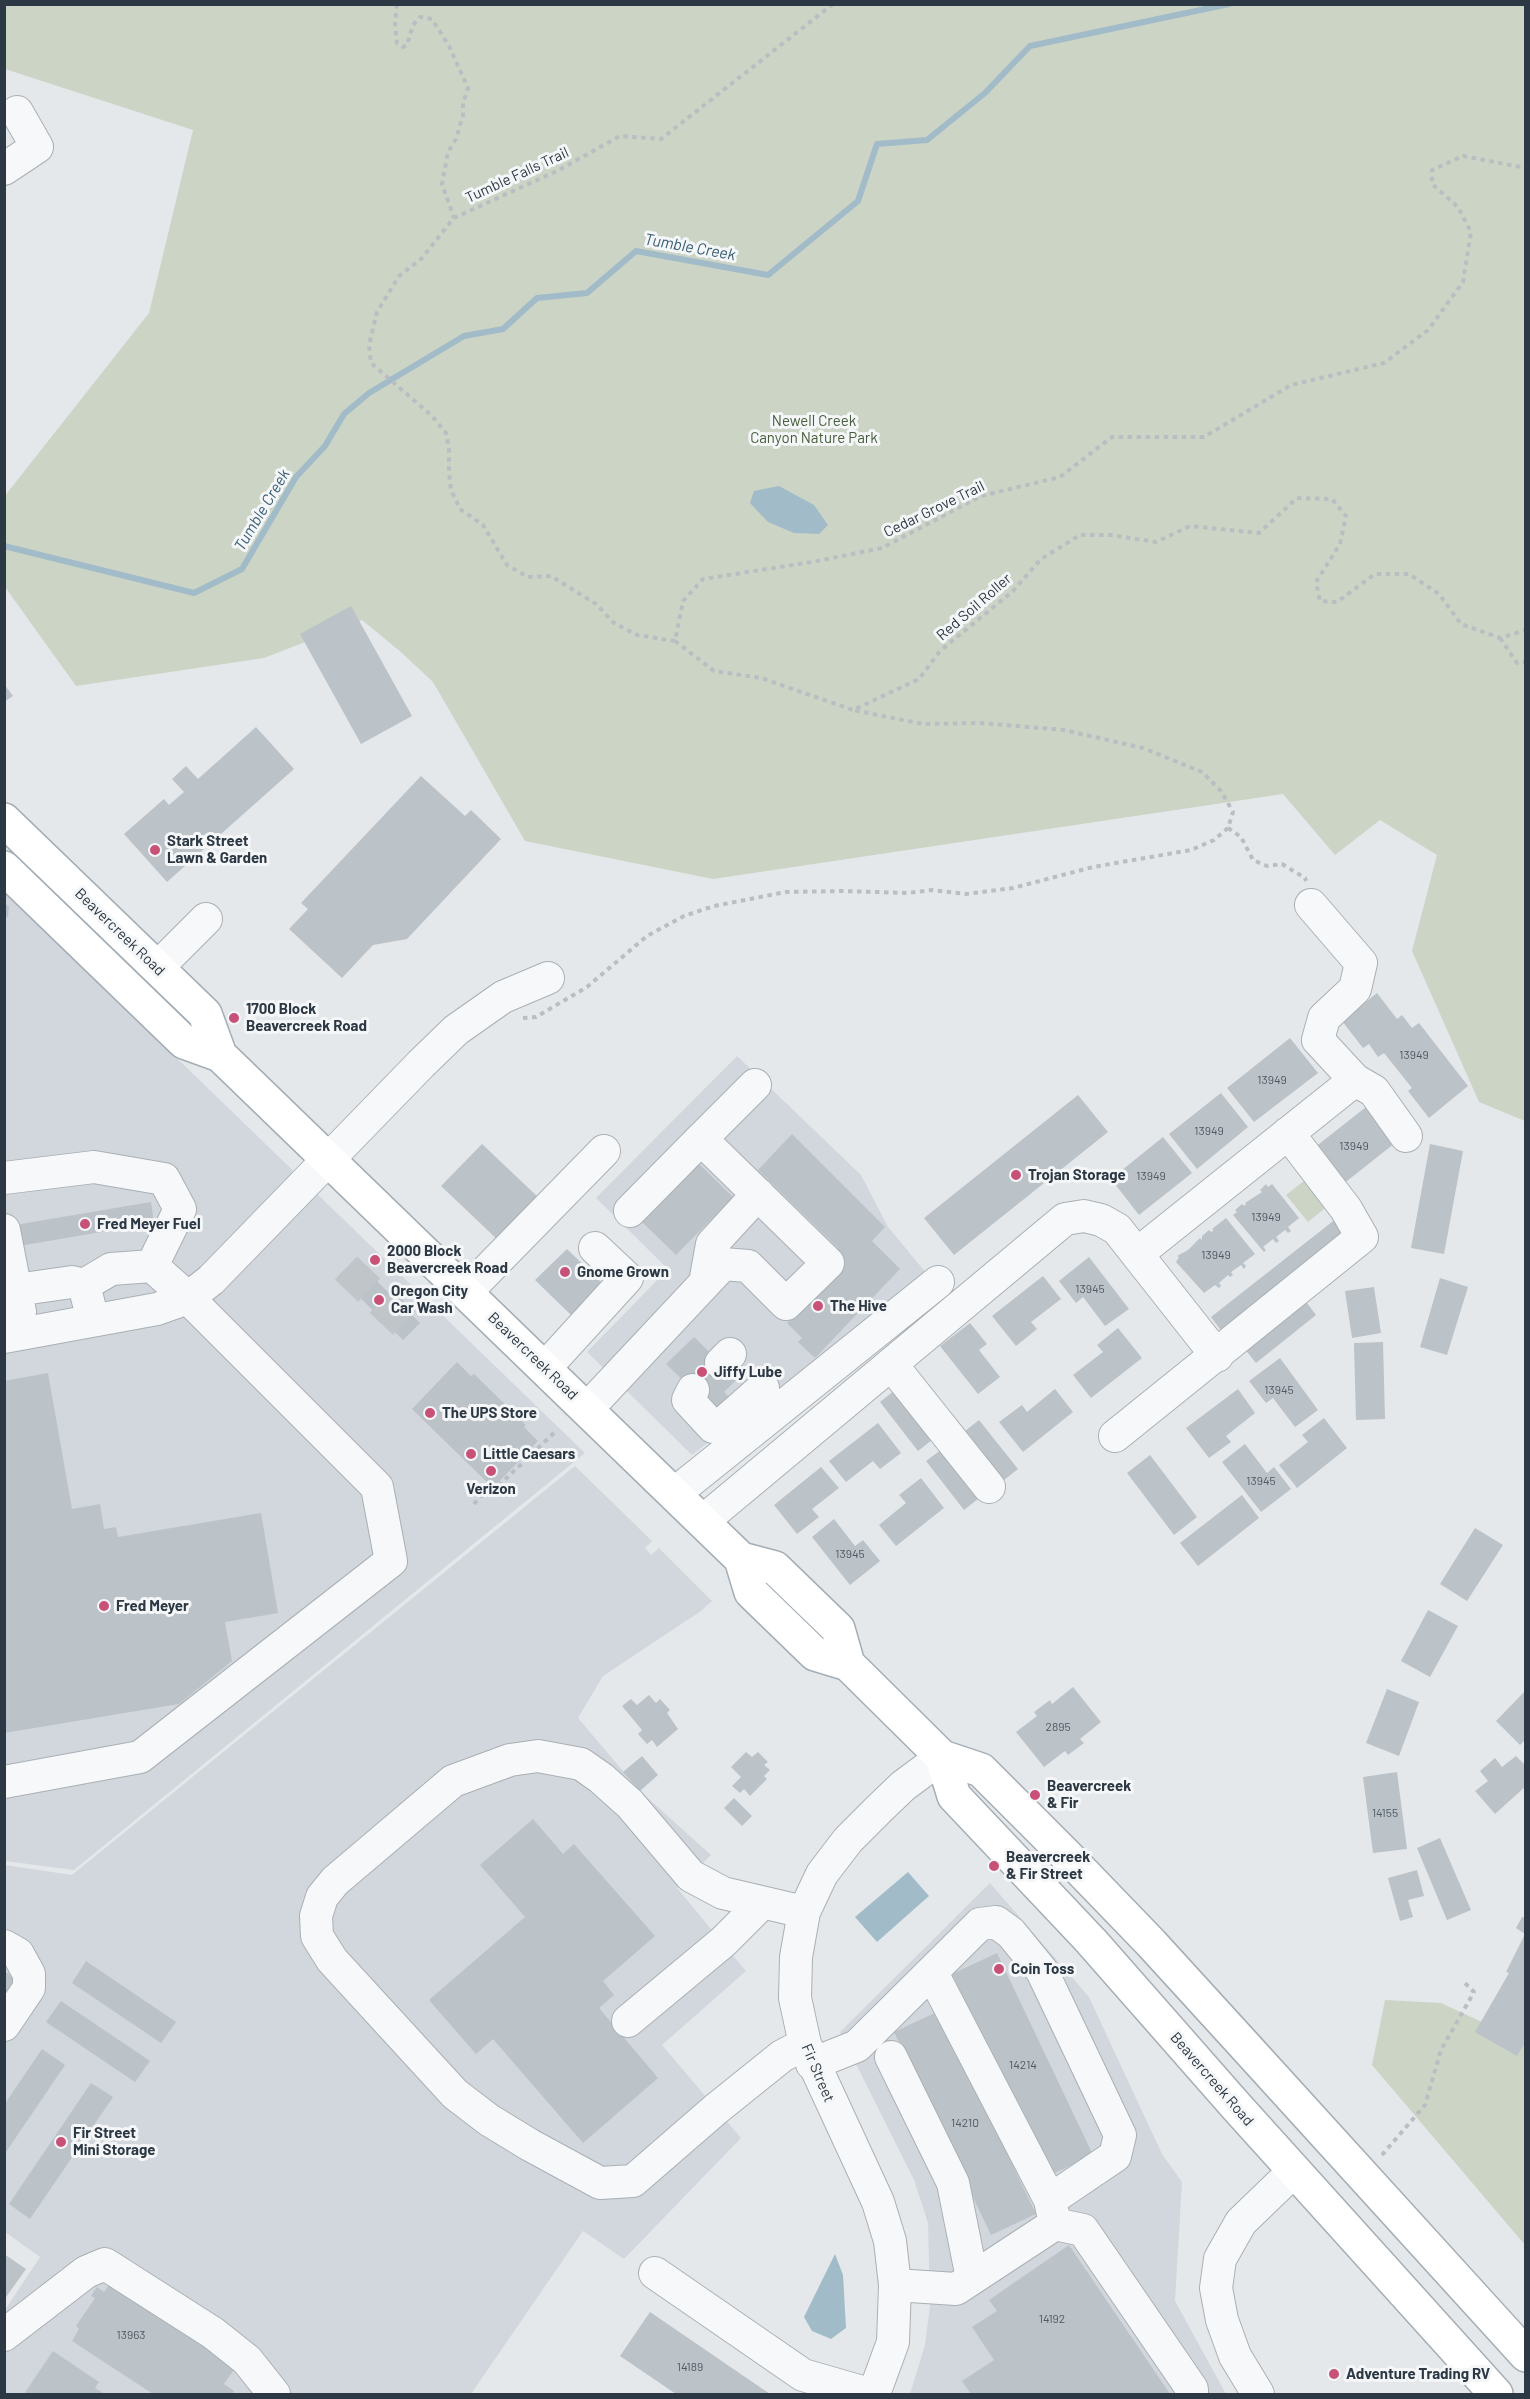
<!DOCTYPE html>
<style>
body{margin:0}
#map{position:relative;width:1530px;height:2399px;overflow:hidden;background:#e4e8eb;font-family:Barlow,sans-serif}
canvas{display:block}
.frame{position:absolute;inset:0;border:6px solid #2c3843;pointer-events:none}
</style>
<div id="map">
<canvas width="1530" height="2399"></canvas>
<div class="frame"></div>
</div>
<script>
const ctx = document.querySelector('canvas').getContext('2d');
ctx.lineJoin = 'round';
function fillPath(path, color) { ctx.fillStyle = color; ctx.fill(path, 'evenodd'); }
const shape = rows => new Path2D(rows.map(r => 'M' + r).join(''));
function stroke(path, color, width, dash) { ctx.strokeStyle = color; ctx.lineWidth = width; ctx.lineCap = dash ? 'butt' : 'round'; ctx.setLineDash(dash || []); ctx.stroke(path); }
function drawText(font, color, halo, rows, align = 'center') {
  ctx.font = font + ' Barlow,sans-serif'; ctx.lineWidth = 6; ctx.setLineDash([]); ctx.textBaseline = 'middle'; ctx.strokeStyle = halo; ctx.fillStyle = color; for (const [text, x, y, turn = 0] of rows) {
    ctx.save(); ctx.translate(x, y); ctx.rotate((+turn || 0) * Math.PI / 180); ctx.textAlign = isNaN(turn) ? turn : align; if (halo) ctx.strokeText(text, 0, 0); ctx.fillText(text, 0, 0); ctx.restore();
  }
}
const built = shape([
 [4,891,585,1453,74,1870,5,1861],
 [737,1056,861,1175,888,1227,927,1274,692,1455,587,1352,668,1269,596,1198],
 [575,1466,652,1541,645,1548,651,1555,659,1548,712,1601,701,1611,603,1676,578,1718,640,1791,711,1855,677,1888,746,1971,662,2045,741,2138,624,2259,583,2231,471,2394,5,2394,5,2310,40,2257,5,2232,5,1865,72,1875],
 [990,1883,1089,1997,1162,2154,1182,2182,1175,2301,1226,2394,910,2394,925,2345,930,2306,928,2223,914,2180,840,2032]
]);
const green = shape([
 [5,5,1525,5,1525,1121,1479,1102,1412,951,1437,855,1380,820,1335,855,1283,794,713,879,525,841,433,682,402,653,362,620,264,658,76,686,5,587,4,497,149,313,193,130,5,69],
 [1309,1177,1330,1204,1308,1222,1286,1195],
 [1385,2000,1441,2003,1525,2042,1525,2245,1372,2065]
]);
const water = shape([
 [779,486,814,505,828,525,819,534,794,533,768,522,750,503,754,491],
 [908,1872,929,1896,877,1942,855,1917],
 [835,2254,843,2275,846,2328,831,2339,812,2331,804,2317]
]);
const stream = shape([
 [4,546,194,593,242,569,296,477,325,446,344,414,369,393,464,336,503,329,537,298,587,293,636,251,768,275,858,201,877,144,927,140,985,93,1030,46,1229,4]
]);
const building = shape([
 [351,606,412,716,361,744,300,634],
 [4,684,13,696,4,702],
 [256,727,294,769,167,882,124,834,164,799,169,805,184,792,172,779,186,766,198,779],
 [421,776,465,816,471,810,501,839,407,939,373,945,342,978,289,929,308,909,301,903],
 [4,902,9,907,8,916,4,920],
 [1377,993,1397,1019,1402,1015,1412,1028,1419,1023,1468,1086,1429,1118,1408,1091,1412,1088,1384,1053,1378,1057,1369,1044,1363,1048,1342,1021],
 [1290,1038,1318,1073,1254,1122,1227,1088],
 [1221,1093,1248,1127,1197,1169,1169,1134],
 [1078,1095,1108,1132,954,1255,924,1218],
 [1366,1107,1395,1143,1342,1185,1314,1148],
 [792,1134,885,1227,872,1241,900,1269,815,1358,798,1342,802,1338,787,1323,840,1269,838,1248,758,1170],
 [1163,1137,1192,1173,1139,1215,1111,1179],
 [482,1144,540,1199,500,1242,441,1186],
 [1430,1144,1463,1151,1444,1254,1411,1248],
 [698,1163,733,1197,676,1255,641,1221],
 [1266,1184,1268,1187,1272,1184,1299,1218,1288,1227,1291,1231,1288,1233,1285,1230,1276,1237,1279,1241,1276,1243,1273,1239,1263,1247,1266,1250,1264,1252,1233,1215,1237,1212,1235,1210,1242,1204,1244,1206,1246,1204,1245,1203,1262,1192,1260,1190],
 [151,1202,154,1223,19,1246,15,1225],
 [1226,1218,1255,1254,1243,1263,1246,1266,1244,1269,1241,1265,1231,1272,1233,1275,1230,1277,1228,1275,1219,1283,1221,1286,1219,1288,1215,1285,1204,1293,1176,1262,1179,1257,1177,1256,1188,1250,1200,1238,1202,1240,1202,1236,1209,1230,1211,1232,1214,1230,1212,1229],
 [1337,1218,1349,1233,1223,1333,1211,1317],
 [567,1249,602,1283,571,1315,535,1280],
 [1089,1257,1129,1309,1105,1326,1083,1297,1076,1303,1059,1281],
 [355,1260,420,1323,403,1340,338,1276],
 [1043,1276,1061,1299,1031,1322,1037,1329,1016,1346,992,1316],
 [1440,1278,1468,1287,1447,1355,1420,1347],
 [1374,1287,1381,1333,1352,1338,1345,1291],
 [1304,1299,1316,1315,1256,1363,1244,1348],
 [970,1323,987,1344,979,1350,1000,1377,978,1394,940,1346],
 [1118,1328,1142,1358,1091,1398,1073,1375,1103,1352,1097,1345],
 [694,1337,737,1379,724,1392,731,1399,717,1413,666,1364],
 [1383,1342,1385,1419,1356,1420,1354,1343],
 [1280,1358,1318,1410,1295,1427,1273,1398,1266,1403,1249,1381],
 [457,1362,471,1376,474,1374,526,1425,524,1427,538,1441,493,1488,412,1409],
 [48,1373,72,1509,100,1504,104,1529,116,1527,118,1537,261,1513,278,1613,225,1622,232,1661,179,1704,4,1733,4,1381],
 [899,1387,937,1436,918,1451,880,1402],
 [1055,1389,1073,1412,1023,1452,999,1422,1022,1405,1027,1412],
 [1238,1389,1255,1413,1226,1436,1231,1442,1209,1458,1186,1428],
 [1324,1418,1347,1448,1297,1488,1279,1465,1308,1442,1302,1435],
 [979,1420,1018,1469,999,1484,960,1435],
 [878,1423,901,1453,880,1469,873,1461,846,1482,829,1461],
 [1245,1444,1267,1473,1274,1467,1291,1489,1261,1512,1222,1462],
 [945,1447,983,1495,964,1510,926,1461],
 [1150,1455,1197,1517,1174,1535,1127,1473],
 [821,1467,839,1488,812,1509,819,1517,797,1534,774,1505],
 [921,1478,944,1508,896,1546,879,1525,906,1503,899,1495],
 [1242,1495,1259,1518,1198,1566,1180,1543],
 [834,1519,855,1546,863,1540,880,1561,850,1585,812,1537],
 [1475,1528,1503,1545,1467,1601,1440,1584],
 [1428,1610,1458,1626,1430,1677,1401,1661],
 [1073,1687,1101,1722,1080,1739,1084,1743,1068,1755,1065,1751,1044,1767,1016,1732,1037,1716,1034,1712,1050,1700,1052,1704],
 [1387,1689,1419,1702,1399,1756,1366,1743],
 [1526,1690,1526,1739,1520,1745,1496,1721],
 [649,1695,656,1703,660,1699,670,1710,667,1713,678,1729,657,1747,652,1740,647,1744,638,1734,642,1730,622,1706,631,1699,637,1705],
 [746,1752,752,1757,758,1752,768,1762,764,1765,770,1770,764,1776,767,1779,750,1796,744,1789,740,1793,732,1786,741,1777,731,1767],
 [642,1756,658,1775,640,1791,623,1772],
 [1516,1756,1526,1766,1526,1786,1495,1814,1475,1791,1488,1781,1480,1771,1495,1758,1502,1767],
 [1397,1772,1407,1849,1373,1853,1363,1777],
 [734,1798,752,1816,742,1826,724,1808],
 [533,1819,563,1854,574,1844,655,1936,603,1981,614,1995,599,2008,658,2078,583,2143,493,2039,476,2054,429,2000,525,1917,480,1865],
 [1440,1838,1471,1910,1447,1920,1417,1848],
 [1417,1870,1424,1896,1408,1900,1413,1917,1400,1921,1388,1878],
 [1522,1917,1526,1918,1526,2041,1517,2056,1475,2032,1509,1973,1506,1972,1525,1934,1516,1928],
 [997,1953,1093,2155,1048,2176,952,1974],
 [86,1961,176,2022,161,2043,72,1983],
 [4,1971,21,1982,4,2006],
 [61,2001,150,2061,135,2082,46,2022],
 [939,2011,1036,2214,991,2235,894,2032],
 [42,2049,65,2065,4,2155,4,2105],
 [91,2083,113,2097,30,2219,9,2204],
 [1069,2245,1170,2394,971,2394,962,2381,994,2360,972,2327,997,2311,989,2300],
 [4,2254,26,2269,4,2300],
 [110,2284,236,2367,224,2384,234,2391,232,2394,153,2394,72,2341,79,2329,76,2326,95,2298,91,2296,97,2287,104,2292],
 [650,2312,770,2394,676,2394,620,2356],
 [53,2351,99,2382,95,2388,105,2394,24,2394]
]);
const minorTunnel = shape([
 [346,1268,412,1331]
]);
const path = shape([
 [397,4,395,24,397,43,403,47,407,45,413,25,420,17,432,19,449,46,468,88,463,103,463,115,456,139,448,152,442,184,454,218],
 [833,4,661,139,620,136,559,170,454,218,421,259,399,276,377,312,369,345,371,363,432,416,446,433,449,449,449,473,451,490,460,509,483,525,507,565,528,577,551,576,596,604,614,623,637,635,675,641,683,601,703,579,812,562,882,548,981,496,1060,477,1112,437,1204,437,1291,385,1384,363,1428,330,1463,282,1471,232,1458,207,1432,184,1432,170,1463,156,1526,168],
 [1500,638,1517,663,1526,662],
 [675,641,714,671,761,678,853,710,919,679,940,651,1013,591,1041,559,1080,535,1111,535,1156,542,1190,526,1259,533,1297,498,1332,499,1346,516,1340,544,1316,582,1320,601,1337,602,1375,574,1409,574,1439,594,1461,624,1500,638,1526,630],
 [1228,828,1241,837,1253,860,1267,866,1282,864,1305,878,1306,881],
 [523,1018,536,1017,587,987,647,936,684,916,714,906,786,892,843,891,908,893,932,890,966,894,1013,888,1093,867,1191,850,1214,840,1228,828,1233,812,1221,791,1202,772,1143,748,1064,730,980,723,923,724,853,710],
 [474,1504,488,1488,492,1492,557,1430],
 [1382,2155,1425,2105,1441,2050,1474,1992,1463,1981]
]);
const minor = shape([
 [4,169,37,147,17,112],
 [1311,905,1361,963,1355,989,1324,1018,1318,1040,1355,1080,1374,1091,1406,1136],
 [157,968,206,919],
 [701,1139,755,1085],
 [4,1178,94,1167,164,1179,180,1209,152,1266,188,1298,377,1487,391,1561,140,1757,4,1782],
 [4,1230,20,1312],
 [1137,1254,1355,1080],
 [705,1283,712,1244,758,1194],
 [84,1285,111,1269,152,1266],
 [16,1290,72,1282,84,1285,93,1320],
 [466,1292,604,1151],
 [4,1337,157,1309,188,1298,211,1280,421,1064,456,1030,503,997,548,978],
 [721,1363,730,1354],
 [891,1364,989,1487],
 [545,1368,627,1278,595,1248],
 [693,1390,688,1400,713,1427,720,1426,763,1388],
 [587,1409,723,1264,748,1266,786,1304,828,1263,701,1139,630,1211],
 [1115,1436,1362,1237,1346,1209,1288,1133],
 [674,1494,938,1282],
 [703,1521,1065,1219,1084,1216,1101,1220,1117,1229,1217,1356],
 [804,1912,723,1893,691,1876,630,1804,601,1778,581,1764,538,1756,510,1760,453,1781,335,1881,322,1897,316,1916,317,1936,332,1960,455,2094,489,2120,530,2145,600,2183,633,2181,716,2109,782,2056,805,2044],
 [4,1946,18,1954,29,1974,29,1988,4,2025],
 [932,1973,1050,2200],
 [628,2021,723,1942,762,1903],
 [891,2057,953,2183,972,2278],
 [812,2064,857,2046,980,1924,996,1922,1011,1933,1042,1971,1120,2135,1115,2156,1050,2200,1055,2224],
 [655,2273,803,2375,869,2394],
 [895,2285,956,2289,1055,2224,1083,2230,1192,2389,1192,2394],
 [4,2335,86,2272,105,2264,213,2333,247,2360,274,2394],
 [874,2394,893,2342,895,2285,890,2241,878,2202,805,2044,795,1998,796,1957,804,1912,822,1874,848,1840,880,1808,903,1786,942,1757],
 [1258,2394,1235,2356,1222,2320,1216,2288,1220,2259,1241,2222,1294,2171]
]);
const major = shape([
 [4,820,205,1014,220,1055],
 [4,868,184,1042,220,1055,741,1559,775,1568,838,1629,848,1664,942,1757,981,1770,1066,1855,1151,1943,1245,2046,1526,2355],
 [741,1559,751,1592,815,1654,848,1664],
 [942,1757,954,1796,1091,1941,1236,2106,1496,2394]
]);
const markers = [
 [155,850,6,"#c85177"],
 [234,1018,6,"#c85177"],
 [1016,1175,6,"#c85177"],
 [85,1224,6,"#c85177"],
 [375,1260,6,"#c85177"],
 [565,1272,6,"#c85177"],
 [379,1300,6,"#c85177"],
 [818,1306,6,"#c85177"],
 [702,1372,6,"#c85177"],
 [430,1413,6,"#c85177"],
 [471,1454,6,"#c85177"],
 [491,1471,6,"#c85177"],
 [104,1606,6,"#c85177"],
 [1035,1795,6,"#c85177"],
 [994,1866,6,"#c85177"],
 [999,1969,6,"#c85177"],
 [61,2142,6,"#c85177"],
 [1334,2374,6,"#c85177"]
];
const numberNames = [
 ["13949",1414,1055],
 ["13949",1272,1080],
 ["13949",1209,1131],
 ["13949",1354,1146],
 ["13949",1151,1176],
 ["13949",1266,1217],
 ["13949",1216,1255],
 ["13945",1090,1289],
 ["13945",1279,1390],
 ["13945",1261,1481],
 ["13945",850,1554],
 ["2895",1058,1727],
 ["14155",1385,1813],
 ["14214",1023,2065],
 ["14210",965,2123],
 ["14192",1052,2319],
 ["13963",131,2335],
 ["14189",690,2367]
];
const streetNames = [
 ["Tumble Falls Trail",517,175,-25],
 ["Cedar Grove Trail",934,509,-26],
 ["Red Soil Roller",974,607,-41],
 ["Beavercreek Road",120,932,44],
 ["Beavercreek Road",533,1356,44],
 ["Fir Street",818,2073,67],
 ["Beavercreek Road",1212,2079,49]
];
const parkNames = [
 ["Newell Creek",814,421],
 ["Canyon Nature Park",814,438]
];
const poiNames = [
 ["Stark Street",167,841],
 ["Lawn & Garden",167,858],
 ["1700 Block",246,1009],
 ["Beavercreek Road",246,1026],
 ["Trojan Storage",1028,1175],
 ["Fred Meyer Fuel",97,1224],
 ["2000 Block",387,1251],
 ["Beavercreek Road",387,1268],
 ["Gnome Grown",577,1272],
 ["Oregon City",391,1291],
 ["Car Wash",391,1308],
 ["The Hive",830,1306],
 ["Jiffy Lube",714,1372],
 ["The UPS Store",442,1413],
 ["Little Caesars",483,1454],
 ["Verizon",491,1489,"center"],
 ["Fred Meyer",116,1606],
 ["Beavercreek",1047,1786],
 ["& Fir",1047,1803],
 ["Beavercreek",1006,1857],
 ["& Fir Street",1006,1874],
 ["Coin Toss",1011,1969],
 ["Fir Street",73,2133],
 ["Mini Storage",73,2150],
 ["Adventure Trading RV",1346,2374]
];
const waterNames = [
 ["Tumble Creek",690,247,10],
 ["Tumble Creek",262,510,-59]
];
fillPath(built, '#d2d7dd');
fillPath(green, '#ccd4c5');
fillPath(water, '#a1bbc9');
stroke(stream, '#a1bbc9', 6);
fillPath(building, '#bbc2c8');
stroke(minorTunnel, '#bfc5c9', 32, [32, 16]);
stroke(minor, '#a9b0b5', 34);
stroke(major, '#a4aeb6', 36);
stroke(path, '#babec2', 4, [4.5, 4.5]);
stroke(minor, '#f7f8f9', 32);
stroke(major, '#fff', 33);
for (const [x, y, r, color] of markers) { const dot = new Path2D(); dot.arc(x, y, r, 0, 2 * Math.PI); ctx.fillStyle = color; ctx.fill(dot); stroke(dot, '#f4f6f8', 2); }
drawText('12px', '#505a64', null, numberNames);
drawText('15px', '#2c3843', '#f4f6f8', streetNames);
drawText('15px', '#475e3a', '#f4f6f8', parkNames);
drawText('bold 15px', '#2c3843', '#f4f6f8', poiNames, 'left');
drawText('italic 16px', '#385e75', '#f4f6f8', waterNames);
</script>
